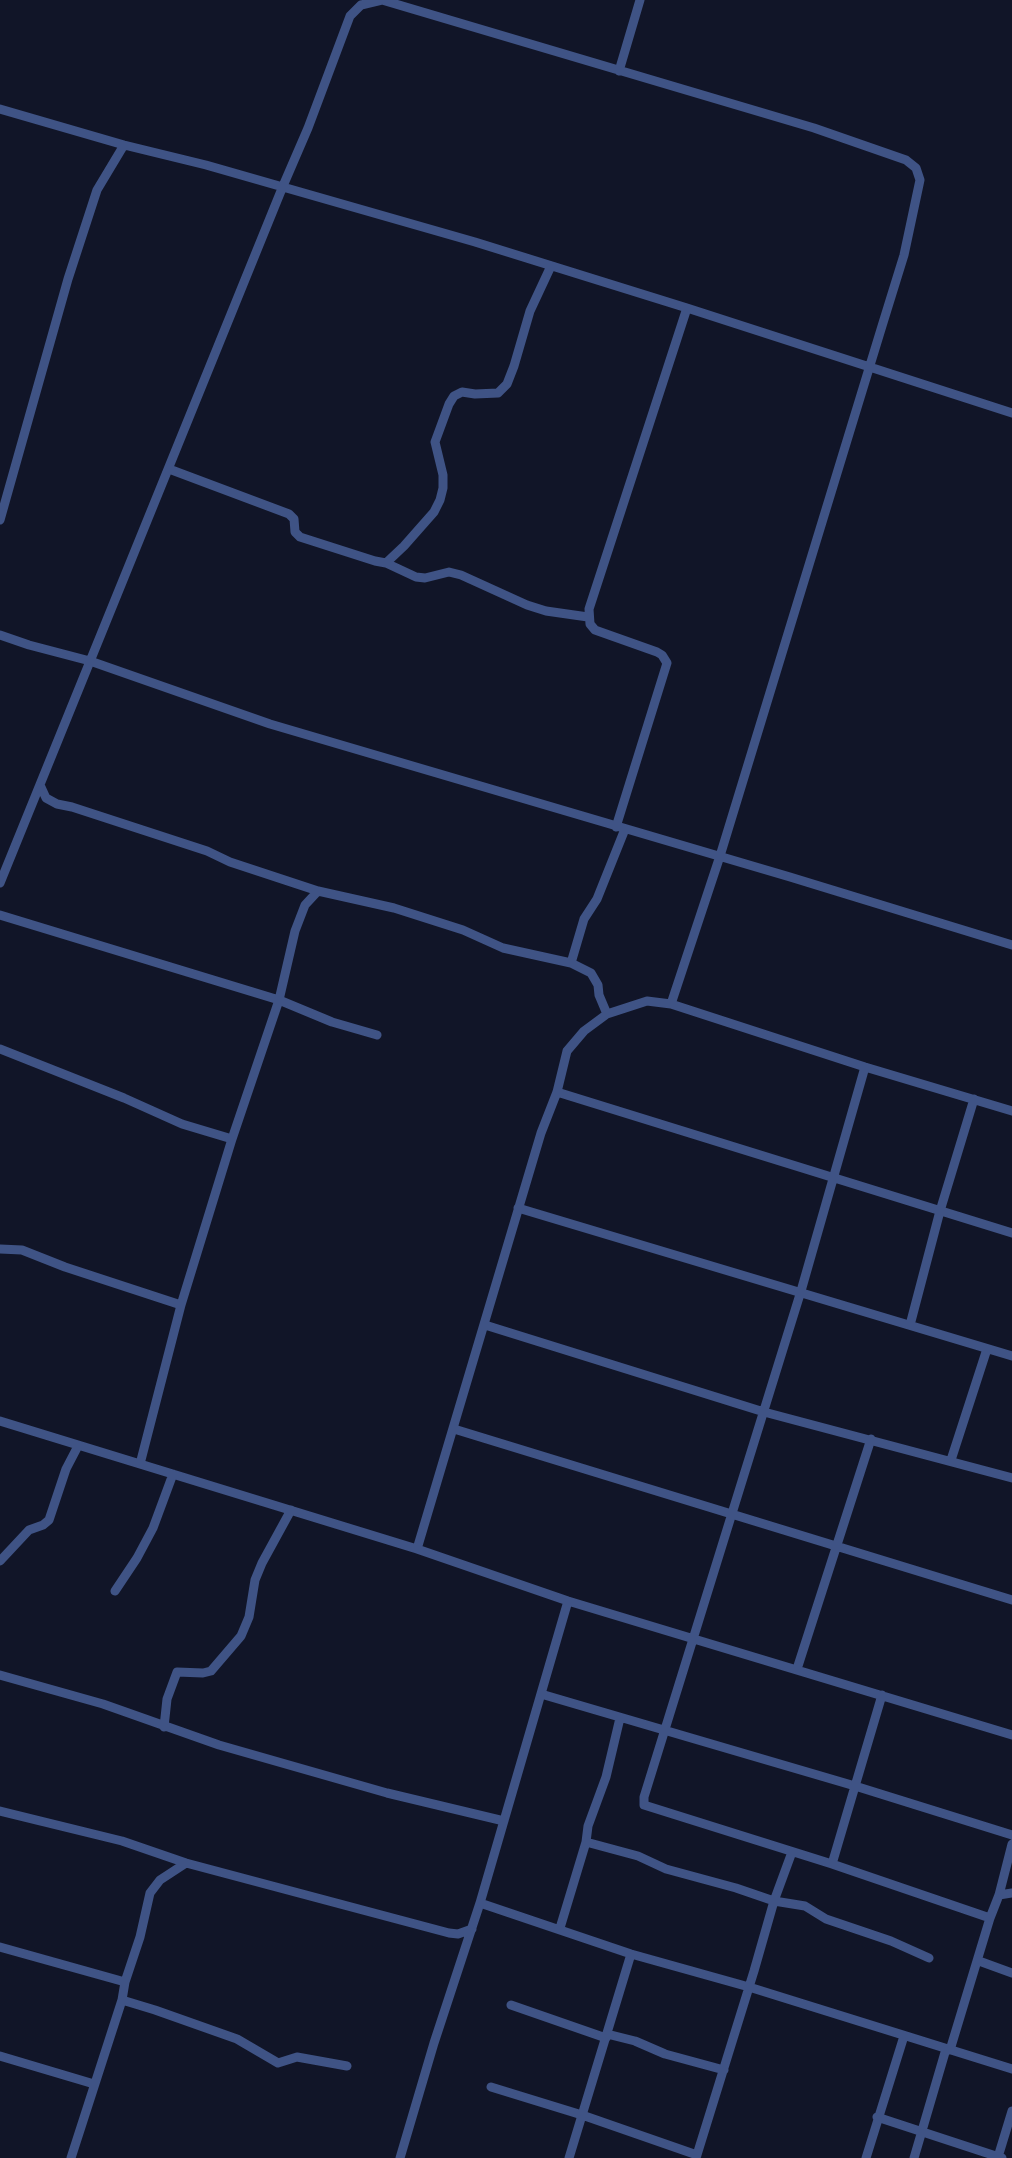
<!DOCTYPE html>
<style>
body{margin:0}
canvas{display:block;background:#111528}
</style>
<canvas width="1012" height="2158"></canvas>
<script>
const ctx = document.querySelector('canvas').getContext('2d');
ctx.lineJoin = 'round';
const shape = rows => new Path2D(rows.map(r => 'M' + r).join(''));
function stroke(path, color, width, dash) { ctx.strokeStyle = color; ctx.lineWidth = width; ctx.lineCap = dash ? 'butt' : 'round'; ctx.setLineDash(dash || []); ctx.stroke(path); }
const minor = shape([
 [619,71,640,0],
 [0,109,124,145,206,165,475,242,687,308,1012,413],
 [169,469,289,514,294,519,295,532,300,537,375,561,386,563,416,577,425,578,449,572,461,575,527,605,546,611,588,617],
 [0,520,68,279,97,190,124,145],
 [386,563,404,546,434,512,440,500,443,488,443,475,435,442,449,404,454,396,462,392,475,394,498,393,507,384,514,366,530,311,551,266],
 [0,635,29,645,90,661,270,724,790,877,1012,945],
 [41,787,46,798,57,804,72,807,207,851,230,862,318,891,394,908,463,930,503,948,571,963,591,973,598,985,599,995,607,1014],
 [616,827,667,663,662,655,657,652,595,630,590,624,589,609,687,308],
 [0,883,283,186,308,128,350,16,361,5,382,0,814,128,906,160,916,168,920,180,904,255,882,326,720,856,671,1004],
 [0,915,279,1000,332,1022,377,1035],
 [571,963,584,919,597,899,625,829],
 [0,1049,124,1098,182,1124,232,1139],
 [865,1067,801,1291,644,1797,644,1805,832,1864,990,1918],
 [557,1092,1012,1233],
 [518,1208,1012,1356],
 [0,1249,22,1250,65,1267,181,1305],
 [485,1325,764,1412,1012,1478],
 [910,1325,940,1211,974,1099],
 [0,1421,417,1549,568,1601,1012,1735],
 [454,1429,1012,1600],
 [951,1460,987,1349],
 [140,1464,181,1305,232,1139,279,1000,295,931,305,905,318,891],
 [417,1549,541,1133,557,1092,567,1051,584,1031,607,1014,647,1001,671,1004,865,1067,1012,1111],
 [0,1561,29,1530,43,1525,49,1520,66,1469,78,1446],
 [115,1591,137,1558,153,1528,173,1474],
 [797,1669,871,1439],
 [0,1675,103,1704,219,1745,387,1793,504,1821],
 [541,1694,855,1786,1012,1835],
 [164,1727,167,1699,177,1672,203,1673,211,1671,241,1636,249,1617,255,1580,262,1563,291,1510],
 [0,1811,122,1841,186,1863,449,1933,458,1934,472,1929],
 [586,1842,638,1856,666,1869,736,1888,774,1901,805,1906,826,1919,891,1941,929,1958],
 [832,1864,882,1695],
 [999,1895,1012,1893],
 [480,1903,568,1601],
 [560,1928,586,1842,588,1826,606,1777,620,1718],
 [0,1947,125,1982],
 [979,1961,1012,1973],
 [122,2000,155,2010,237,2039,278,2063,297,2057,347,2066],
 [511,2005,606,2038],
 [607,2034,635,2041,665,2054,724,2070],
 [950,2050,990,1918,999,1895,1012,1844],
 [0,2056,94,2084],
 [491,2087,582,2115,697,2155],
 [877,2117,1002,2158],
 [998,2157,1012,2111],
 [71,2158,122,2000,125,1982,140,1937,150,1893,160,1880,186,1863],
 [400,2158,434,2043,480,1903,631,1954,749,1987,1012,2069],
 [569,2158,631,1954],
 [696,2158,754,1971,774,1901,792,1852],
 [866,2158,904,2036],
 [914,2158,946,2049]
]);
stroke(minor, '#3f5385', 9);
</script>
